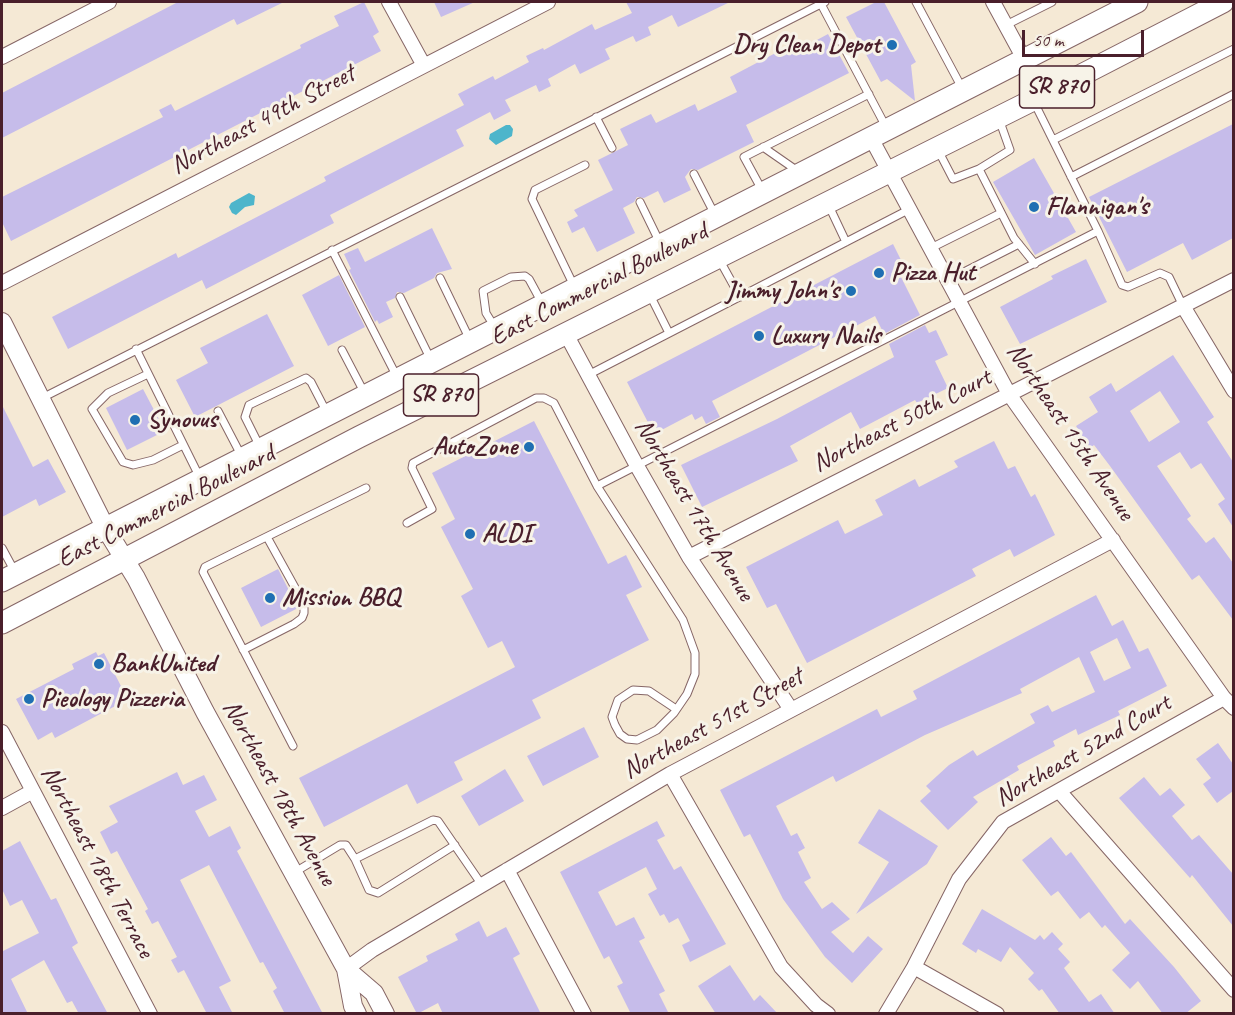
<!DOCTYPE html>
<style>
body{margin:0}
#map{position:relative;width:1235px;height:1015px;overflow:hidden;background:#f5e9d5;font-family:Caveat,sans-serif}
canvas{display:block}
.frame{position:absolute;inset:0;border:3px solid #4a1f2b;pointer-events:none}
.scale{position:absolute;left:1022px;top:30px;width:122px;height:27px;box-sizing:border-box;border:3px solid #4a1f2b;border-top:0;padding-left:8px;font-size:18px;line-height:21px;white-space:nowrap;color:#4a1f2b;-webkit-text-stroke:4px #f7f3e8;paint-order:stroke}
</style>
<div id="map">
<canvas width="1235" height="1015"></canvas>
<div class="frame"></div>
<div class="scale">50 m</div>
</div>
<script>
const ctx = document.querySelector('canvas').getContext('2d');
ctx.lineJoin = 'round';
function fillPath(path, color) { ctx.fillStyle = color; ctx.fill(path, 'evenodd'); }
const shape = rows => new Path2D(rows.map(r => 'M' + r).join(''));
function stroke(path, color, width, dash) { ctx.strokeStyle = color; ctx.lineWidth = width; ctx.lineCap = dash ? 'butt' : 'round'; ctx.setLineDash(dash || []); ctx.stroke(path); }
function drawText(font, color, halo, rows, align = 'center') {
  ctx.font = font + ' Caveat,sans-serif'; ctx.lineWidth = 6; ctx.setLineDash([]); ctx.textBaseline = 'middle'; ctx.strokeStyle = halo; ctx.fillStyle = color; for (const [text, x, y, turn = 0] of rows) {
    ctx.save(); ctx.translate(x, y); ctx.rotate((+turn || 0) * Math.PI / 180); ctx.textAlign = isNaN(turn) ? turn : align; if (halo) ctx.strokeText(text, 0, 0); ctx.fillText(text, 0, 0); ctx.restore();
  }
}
const water = shape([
 [506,125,510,125,513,129,512,136,496,145,489,139,490,134],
 [249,193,255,196,254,205,245,207,236,215,232,213,229,207,231,203]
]);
const building = shape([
 [178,2,284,2,237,25,234,19,2,138,2,93],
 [364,2,379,32,373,36,381,51,11,241,2,222,2,197,163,117,159,110,171,104,175,111,301,48,300,45,339,26,334,16],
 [434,2,475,2,441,17],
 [626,2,730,2,678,27,672,15,648,27,651,35,636,42,633,36,605,49,610,59,580,74,575,64,548,79,551,86,539,92,536,85,505,100,511,111,494,120,490,112,456,130,464,146,330,215,334,223,206,289,202,280,68,349,52,317,176,253,178,258,326,181,324,177,464,105,458,94,493,76,495,80,529,62,526,56,543,48,544,50,592,24,595,30,632,13],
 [876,2,884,2,916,62,911,65,915,101,887,79,881,82,846,17],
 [828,34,849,73,746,125,754,142,698,170,691,169,685,177,691,190,664,203,658,191,644,198,637,197,634,202,623,208,635,233,597,252,584,227,572,233,567,222,578,216,574,210,613,190,598,160,628,145,620,129,651,114,656,123,695,104,698,111,737,92,730,77,785,48,789,55],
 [1233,124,1233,238,1192,260,1183,243,1127,272,1089,197],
 [1034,158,1076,232,1035,255,993,182],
 [432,228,452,269,437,273,434,278,404,293,397,292,395,298,386,302,393,317,379,324,377,320,375,322,349,270,351,269,344,254,358,248,365,262],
 [893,244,907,272,900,275,920,315,884,334,875,316,712,401,720,417,706,424,702,416,695,420,692,414,654,434,627,382],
 [1086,259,1107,302,1020,344,1000,307,1053,279,1051,276],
 [339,275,365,327,328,346,302,295],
 [267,314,294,366,195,417,176,380,208,363,200,348],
 [925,325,929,333,936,330,948,355,935,361,948,388,917,403,915,400,860,429,851,412,790,446,798,461,702,507,681,465,777,419,894,357,889,344],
 [1173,355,1214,417,1207,422,1233,462,1233,527,1218,504,1225,499,1201,463,1191,469,1180,452,1157,466,1191,516,1187,519,1206,543,1214,537,1233,563,1233,620,1199,575,1192,580,1110,466,1094,445,1090,448,1076,426,1098,412,1089,397,1111,383,1116,392],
 [1160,391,1180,422,1149,442,1130,411],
 [143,389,165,431,127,450,106,408],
 [2,405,33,467,48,459,66,492,39,506,36,499,2,517],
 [534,421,608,564,626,555,642,587,626,595,649,640,532,700,541,718,454,762,463,780,417,804,407,784,324,827,299,778,515,667,502,641,488,648,461,596,473,589,441,527,455,519,432,473],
 [994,441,1008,469,1015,466,1031,497,1035,494,1055,535,1014,557,1010,549,972,569,976,576,807,663,776,604,767,608,746,567,838,520,845,534,883,515,875,500,915,479,919,487,958,467,954,461],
 [278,569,298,608,261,627,241,588],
 [1096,595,1112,626,1123,620,1139,652,1148,648,1167,686,1118,711,1120,715,1078,735,1076,729,1053,741,1055,746,1017,766,1019,770,973,797,978,802,948,830,920,801,931,791,926,786,949,765,973,750,977,756,1035,723,1030,714,1048,705,1052,712,1095,692,1079,657,1020,689,1022,693,925,735,836,782,833,776,776,806,791,836,797,833,805,848,798,852,811,878,804,882,822,909,832,902,850,919,831,932,853,953,868,936,883,949,852,983,825,957,783,899,750,834,744,837,720,790,877,709,881,717,917,699,913,691],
 [1117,638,1131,668,1104,681,1090,652],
 [96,652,98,656,104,653,123,690,119,704,55,738,52,732,38,740,16,699,74,669,72,664],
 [584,727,599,757,543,786,527,756],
 [1218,743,1233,764,1233,791,1217,803,1203,784,1211,778,1196,759],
 [505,769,524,801,479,826,461,796],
 [177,772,183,785,204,775,217,800,195,811,209,837,230,826,241,848,237,851,323,1014,285,1014,273,991,277,988,263,962,260,963,209,865,180,880,231,981,219,987,233,1014,207,1014,184,970,178,973,171,960,177,957,158,921,152,924,145,911,148,909,117,851,111,854,100,832,118,822,109,806],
 [1144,777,1160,796,1170,788,1185,805,1172,816,1192,840,1199,835,1233,874,1233,926,1192,875,1190,878,1119,798],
 [879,809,938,846,927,864,856,914,889,862,858,843],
 [657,821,665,836,657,840,674,870,681,866,726,944,690,962,682,945,690,941,678,918,669,923,664,914,660,916,648,894,657,889,646,867,598,892,616,926,634,917,645,938,639,941,665,991,659,994,669,1014,631,1014,617,986,623,983,609,956,604,959,560,872],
 [1051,837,1066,856,1071,852,1125,924,1130,919,1174,967,1201,1001,1185,1014,1163,1014,1138,981,1130,989,1112,970,1130,953,1105,925,1102,928,1089,912,1080,919,1058,891,1051,896,1022,860],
 [20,841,51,900,56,898,78,943,72,947,108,1014,79,1014,72,1001,67,1003,44,960,11,979,28,1014,2,1014,2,948,3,951,39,933,22,900,10,906,2,889,2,851],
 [982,909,1035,940,1040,935,1044,940,1052,932,1063,944,1058,949,1070,962,1064,968,1089,1002,1101,994,1115,1014,1060,1014,1042,989,1039,991,1028,979,1034,973,1010,947,1001,962,978,949,976,953,962,944],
 [479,921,487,937,506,927,520,954,513,958,541,1014,443,1014,438,1003,417,1014,398,977,428,961,426,956,458,940,455,934],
 [730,965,754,1001,760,995,778,1014,716,1014,698,986]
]);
const lane = shape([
 [825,2,821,4,886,127],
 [916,2,962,88],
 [1006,25,1052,2],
 [596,117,612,148],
 [1053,140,1234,49],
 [763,147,799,172],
 [938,150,953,179,979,169,1014,238,1035,264],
 [979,169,1010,150,999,119],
 [694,174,715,215],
 [1071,177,1234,94],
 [762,190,744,157,869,94],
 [640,202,660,243],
 [829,206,846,242],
 [1098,231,1122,285,1128,287,1160,273,1169,277,1183,306],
 [931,248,1001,213],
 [332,250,397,377],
 [719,259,740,297],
 [440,278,470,340],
 [948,280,1019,244],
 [574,286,532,199,535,190,585,165],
 [650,295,669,333],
 [400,297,431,360],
 [494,326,486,313,483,291,511,277,525,276,529,279,542,303],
 [136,349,200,478],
 [342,350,365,394],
 [148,374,108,393,92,409,123,462,133,465,153,460,183,445],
 [588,375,910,209],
 [42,398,821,4],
 [218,411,242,457],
 [260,447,245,417,249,405,306,378,311,382,327,413],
 [597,486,683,620,695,653,695,674,687,694,674,713,657,730,637,740,627,739,620,734,615,725,612,717,618,700,633,690,649,691,676,709],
 [407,523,432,509,412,468,413,463,536,398,544,398,554,403,597,486,1098,231,1034,102],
 [2,548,15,572],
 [243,650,294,624,302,618,304,613,304,604,267,537],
 [293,746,203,572,205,567,366,488],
 [355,859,369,890,378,893,455,845],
 [295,872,340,845,346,845,355,859,433,820,438,821,482,885]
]);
const street = shape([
 [389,2,423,64],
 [993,2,1024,59],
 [2,57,109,2],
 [871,138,1009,394,1224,698,1234,708],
 [2,283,548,2],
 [1183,306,1234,391],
 [565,332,637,466,689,557,790,708],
 [689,557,1234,280],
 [2,732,150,1014],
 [670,774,781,967,816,1005,828,1014],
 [1059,791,1234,990],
 [2,808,33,791],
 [507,870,584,1014],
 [914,967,997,1014],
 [346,969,372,950,670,774,1113,540],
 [886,1014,914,967,959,879,1003,822,1224,698]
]);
const secondary = shape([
 [2,322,106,529,136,578,205,712,346,969,353,1006,357,1014],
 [346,969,374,993,385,1014]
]);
const primary = shape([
 [2,581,1137,2],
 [2,623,359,437,1033,100,1223,2]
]);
const markers = [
 [892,45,6,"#1f6fb2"],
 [1034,207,6,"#1f6fb2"],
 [879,273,6,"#1f6fb2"],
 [851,291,6,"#1f6fb2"],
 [759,336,6,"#1f6fb2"],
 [135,420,6,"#1f6fb2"],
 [529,447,6,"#1f6fb2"],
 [470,534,6,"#1f6fb2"],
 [270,598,6,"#1f6fb2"],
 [99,664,6,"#1f6fb2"],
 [29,699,6,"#1f6fb2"]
];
const shields = [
 [1057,87,75],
 [441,395,75]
];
const shieldNames = [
 ["SR 870",1057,87],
 ["SR 870",441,395]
];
const poiNames = [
 ["Dry Clean Depot",880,45,"right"],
 ["Flannigan's",1046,207],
 ["Pizza Hut",891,273],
 ["Jimmy John's",839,291,"right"],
 ["Luxury Nails",771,336],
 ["Synovus",147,420],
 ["AutoZone",517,447,"right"],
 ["ALDI",482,534],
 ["Mission BBQ",282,598],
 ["BankUnited",111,664],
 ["Pieology Pizzeria",41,699]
];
const streetNames = [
 ["Northeast 49th Street",263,120,-28],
 ["East Commercial Boulevard",599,285,-27],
 ["Northeast 50th Court",902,421,-27],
 ["Northeast 15th Avenue",1070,432,56],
 ["East Commercial Boulevard",166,507,-27],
 ["Northeast 17th Avenue",694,510,59],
 ["Northeast 51st Street",713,724,-29],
 ["Northeast 52nd Court",1083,751,-30],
 ["Northeast 18th Avenue",279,793,61],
 ["Northeast 18th Terrace",97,862,62]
];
fillPath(water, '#4db5cb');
fillPath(building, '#c6bcea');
stroke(lane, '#866666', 9);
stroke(street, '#866666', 16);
stroke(secondary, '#866666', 20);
stroke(primary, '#866666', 23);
stroke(lane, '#fff', 7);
stroke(street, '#fff', 14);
stroke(secondary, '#fff', 18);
stroke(primary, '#fff', 21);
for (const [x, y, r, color] of markers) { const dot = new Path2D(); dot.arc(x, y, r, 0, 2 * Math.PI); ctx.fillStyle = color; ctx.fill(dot); stroke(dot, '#f7f3e8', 2); }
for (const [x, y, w] of shields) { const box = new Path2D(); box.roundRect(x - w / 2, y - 21, w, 42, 4.5); ctx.fillStyle = '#f7f3e8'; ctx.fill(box); stroke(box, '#4a1f2b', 1.5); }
drawText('bold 24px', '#4a1f2b', null, shieldNames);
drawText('bold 26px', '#4a1f2b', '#f7f3e8', poiNames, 'left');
drawText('26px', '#4a1f2b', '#f7f3e8', streetNames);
</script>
